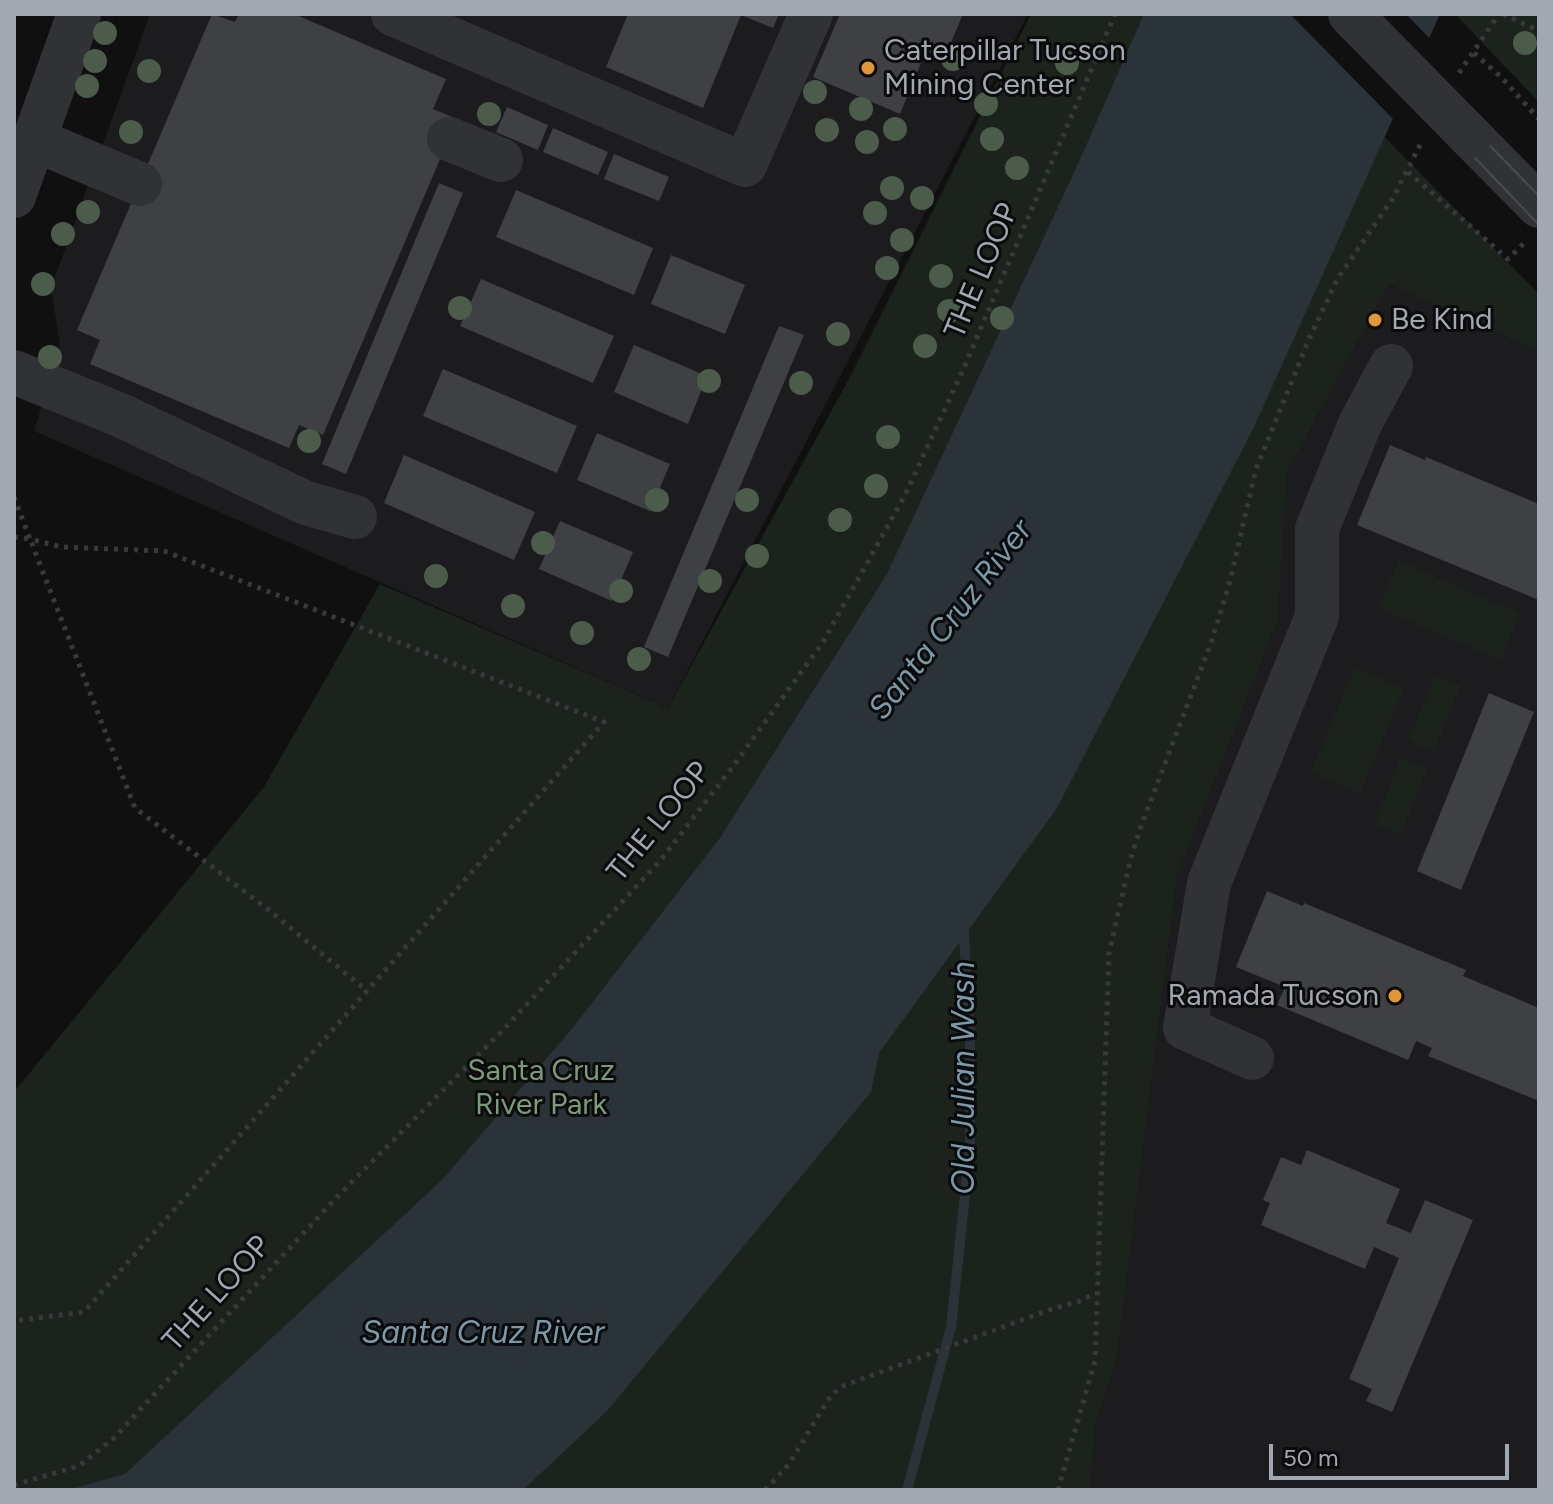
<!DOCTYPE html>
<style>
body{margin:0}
#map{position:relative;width:1553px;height:1504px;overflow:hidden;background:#101011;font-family:Figtree,sans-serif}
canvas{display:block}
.frame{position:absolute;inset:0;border:16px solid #a2a8b1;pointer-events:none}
.scale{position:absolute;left:1269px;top:1444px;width:240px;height:36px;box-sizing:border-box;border:4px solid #a2a8b1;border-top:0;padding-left:10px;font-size:24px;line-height:28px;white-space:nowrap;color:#a2a8b1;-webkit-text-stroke:6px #0b0b0c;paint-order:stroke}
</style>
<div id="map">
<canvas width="1553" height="1504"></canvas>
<div class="frame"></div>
<div class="scale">50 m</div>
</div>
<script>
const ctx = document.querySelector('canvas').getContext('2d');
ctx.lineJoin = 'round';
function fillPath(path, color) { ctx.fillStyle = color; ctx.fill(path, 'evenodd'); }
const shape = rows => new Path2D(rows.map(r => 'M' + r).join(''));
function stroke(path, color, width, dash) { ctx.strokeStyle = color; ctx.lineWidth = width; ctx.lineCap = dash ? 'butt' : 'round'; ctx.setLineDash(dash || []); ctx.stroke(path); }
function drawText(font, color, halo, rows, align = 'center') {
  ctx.font = font + ' Figtree,sans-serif'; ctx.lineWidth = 6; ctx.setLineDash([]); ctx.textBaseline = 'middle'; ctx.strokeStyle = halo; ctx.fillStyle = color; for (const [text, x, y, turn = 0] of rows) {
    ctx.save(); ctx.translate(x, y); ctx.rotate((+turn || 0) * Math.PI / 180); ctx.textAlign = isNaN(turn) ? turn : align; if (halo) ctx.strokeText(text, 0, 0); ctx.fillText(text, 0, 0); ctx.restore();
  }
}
const built = shape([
 [150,14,1028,14,668,708,34,431,60,345,51,288],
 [1389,284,1539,352,1539,1490,1090,1490,1096,1422,1117,1359,1177,876,1278,620,1287,472]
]);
const green = shape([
 [1031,14,1264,14,1539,294,1539,352,1389,284,1287,472,1278,620,1177,876,1117,1359,1096,1422,1090,1490,14,1490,14,1092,264,787,380,584,668,708,849,379],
 [1455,14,1539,14,1539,102],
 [1399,561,1520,613,1500,660,1379,608],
 [1355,668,1404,689,1360,793,1311,772],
 [1435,676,1460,686,1434,752,1408,741],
 [1401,758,1427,769,1401,834,1375,824]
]);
const water = shape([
 [1144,14,1440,14,1254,427,1057,808,879,1053,871,1092,607,1411,523,1490,68,1490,125,1474,443,1179,571,1030,720,838,887,574,1078,164]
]);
const pier = shape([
 [1290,14,1406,14,1432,41,1395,121]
]);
const stream = shape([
 [907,1490,951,1327,970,1148,970,1031,963,923]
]);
const building = shape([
 [212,14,235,22,239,14,294,14,446,79,433,109,457,119,323,435,299,425,289,448,90,364,100,340,77,330],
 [628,14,779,14,773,28,741,15,703,108,606,67],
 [840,14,963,14,944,59,926,51,900,114,813,77],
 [507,107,548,125,538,150,496,132],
 [553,128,608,152,598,175,543,152],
 [614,154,669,177,659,201,604,179],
 [439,183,463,193,346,474,322,464],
 [516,190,653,248,634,295,496,237],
 [671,255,745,285,725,334,651,304],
 [481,279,614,336,593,383,460,326],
 [779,326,804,335,668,657,644,647],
 [634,345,707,376,688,424,614,392],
 [443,369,577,426,557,473,423,416],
 [597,433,670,464,650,511,577,480],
 [1390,445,1425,460,1426,457,1539,504,1539,600,1357,525],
 [404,455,535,512,514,560,384,503],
 [560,521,633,552,612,601,539,569],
 [1489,693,1534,712,1461,890,1417,871],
 [1267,891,1303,906,1304,903,1466,970,1463,976,1539,1008,1539,1101,1428,1056,1432,1048,1416,1041,1408,1060,1277,1005,1285,987,1236,967],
 [1307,1150,1400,1189,1386,1223,1411,1233,1425,1200,1473,1220,1392,1412,1366,1401,1372,1389,1349,1379,1399,1258,1374,1247,1365,1269,1261,1225,1270,1203,1263,1200,1281,1157,1301,1165]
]);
const path = shape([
 [1503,14,1539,31],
 [1474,53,1500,76,1539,119],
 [1459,73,1499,14],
 [1408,172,1508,259,1525,242],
 [14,497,30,539,61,547,164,551,604,722,84,1312,14,1321],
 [14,537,30,539,135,808,270,911,367,991],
 [14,1485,79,1466,114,1438,336,1198,504,1029,660,861,731,769,823,642,905,495,963,370,1115,14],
 [765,1490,789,1464,828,1400,840,1387,1049,1310,1080,1301,1096,1293],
 [1058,1490,1095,1361,1109,953,1130,861,1140,829,1211,643,1230,581,1256,469,1309,339,1338,278,1393,198,1422,141]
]);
const minor = shape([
 [393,14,745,165,811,14],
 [1470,136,1539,206],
 [449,139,501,160],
 [35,140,140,184],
 [14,196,79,14],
 [14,372,120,415,306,503,355,517],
 [1252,1058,1185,1028,1209,883,1317,616,1317,529,1360,424,1391,366]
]);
const tram = shape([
 [1338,14,1539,225],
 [1362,14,1539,196]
]);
const minorBridge = shape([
 [1350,14,1470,136]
]);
const trees = [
 [105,33],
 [1525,43],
 [953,59],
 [95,61],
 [1067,63],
 [149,71],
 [87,86],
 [815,92],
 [986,104],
 [861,109],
 [489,114],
 [895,129],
 [827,130],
 [131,132],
 [992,139],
 [867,142],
 [1017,168],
 [892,188],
 [922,198],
 [88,212],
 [875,213],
 [63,234],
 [902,240],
 [887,268],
 [941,276],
 [43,284],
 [460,308],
 [949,311],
 [1002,318],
 [838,334],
 [925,346],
 [50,357],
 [709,381],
 [801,383],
 [888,437],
 [309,441],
 [876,486],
 [657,500],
 [747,500],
 [840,520],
 [543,543],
 [757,556],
 [436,576],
 [710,581],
 [621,591],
 [513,606],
 [582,633],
 [639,659]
];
const markers = [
 [868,68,8,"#e39635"],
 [1375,320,8,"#e39635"],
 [1395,996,8,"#e39635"]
];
const poiNames = [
 ["Caterpillar Tucson",884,51],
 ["Mining Center",884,85],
 ["Be Kind",1391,320],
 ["Ramada Tucson",1379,996,"right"]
];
const streetNames = [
 ["THE LOOP",982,271,-67],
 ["THE LOOP",659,822,-51],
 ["THE LOOP",217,1294,-48]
];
const parkNames = [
 ["Santa Cruz",541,1071],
 ["River Park",541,1105]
];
const waterNames = [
 ["Santa Cruz River",951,620,-52],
 ["Old Julian Wash",965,1078,-90],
 ["Santa Cruz River",483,1334]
];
fillPath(built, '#1c1c1e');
fillPath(green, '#1c231c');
fillPath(water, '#2a3338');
fillPath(pier, '#101011');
stroke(stream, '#2a3338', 10);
fillPath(building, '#3f4044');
stroke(path, '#37393c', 5, [4, 6]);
stroke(minor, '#313235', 44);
stroke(tram, '#484a4e', 2);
stroke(minorBridge, '#313235', 44);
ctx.fillStyle = '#4b5c4b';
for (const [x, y] of trees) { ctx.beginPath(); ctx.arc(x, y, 12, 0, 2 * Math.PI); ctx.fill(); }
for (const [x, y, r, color] of markers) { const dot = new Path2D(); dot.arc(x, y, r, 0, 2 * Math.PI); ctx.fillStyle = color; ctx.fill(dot); stroke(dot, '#0b0b0c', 3); }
drawText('30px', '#a2a8b1', '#0b0b0c', poiNames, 'left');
drawText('30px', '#a2a8b1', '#0b0b0c', streetNames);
drawText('30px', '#7b9b7a', '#0b0b0c', parkNames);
drawText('italic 32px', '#7a99aa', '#0b0b0c', waterNames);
</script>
